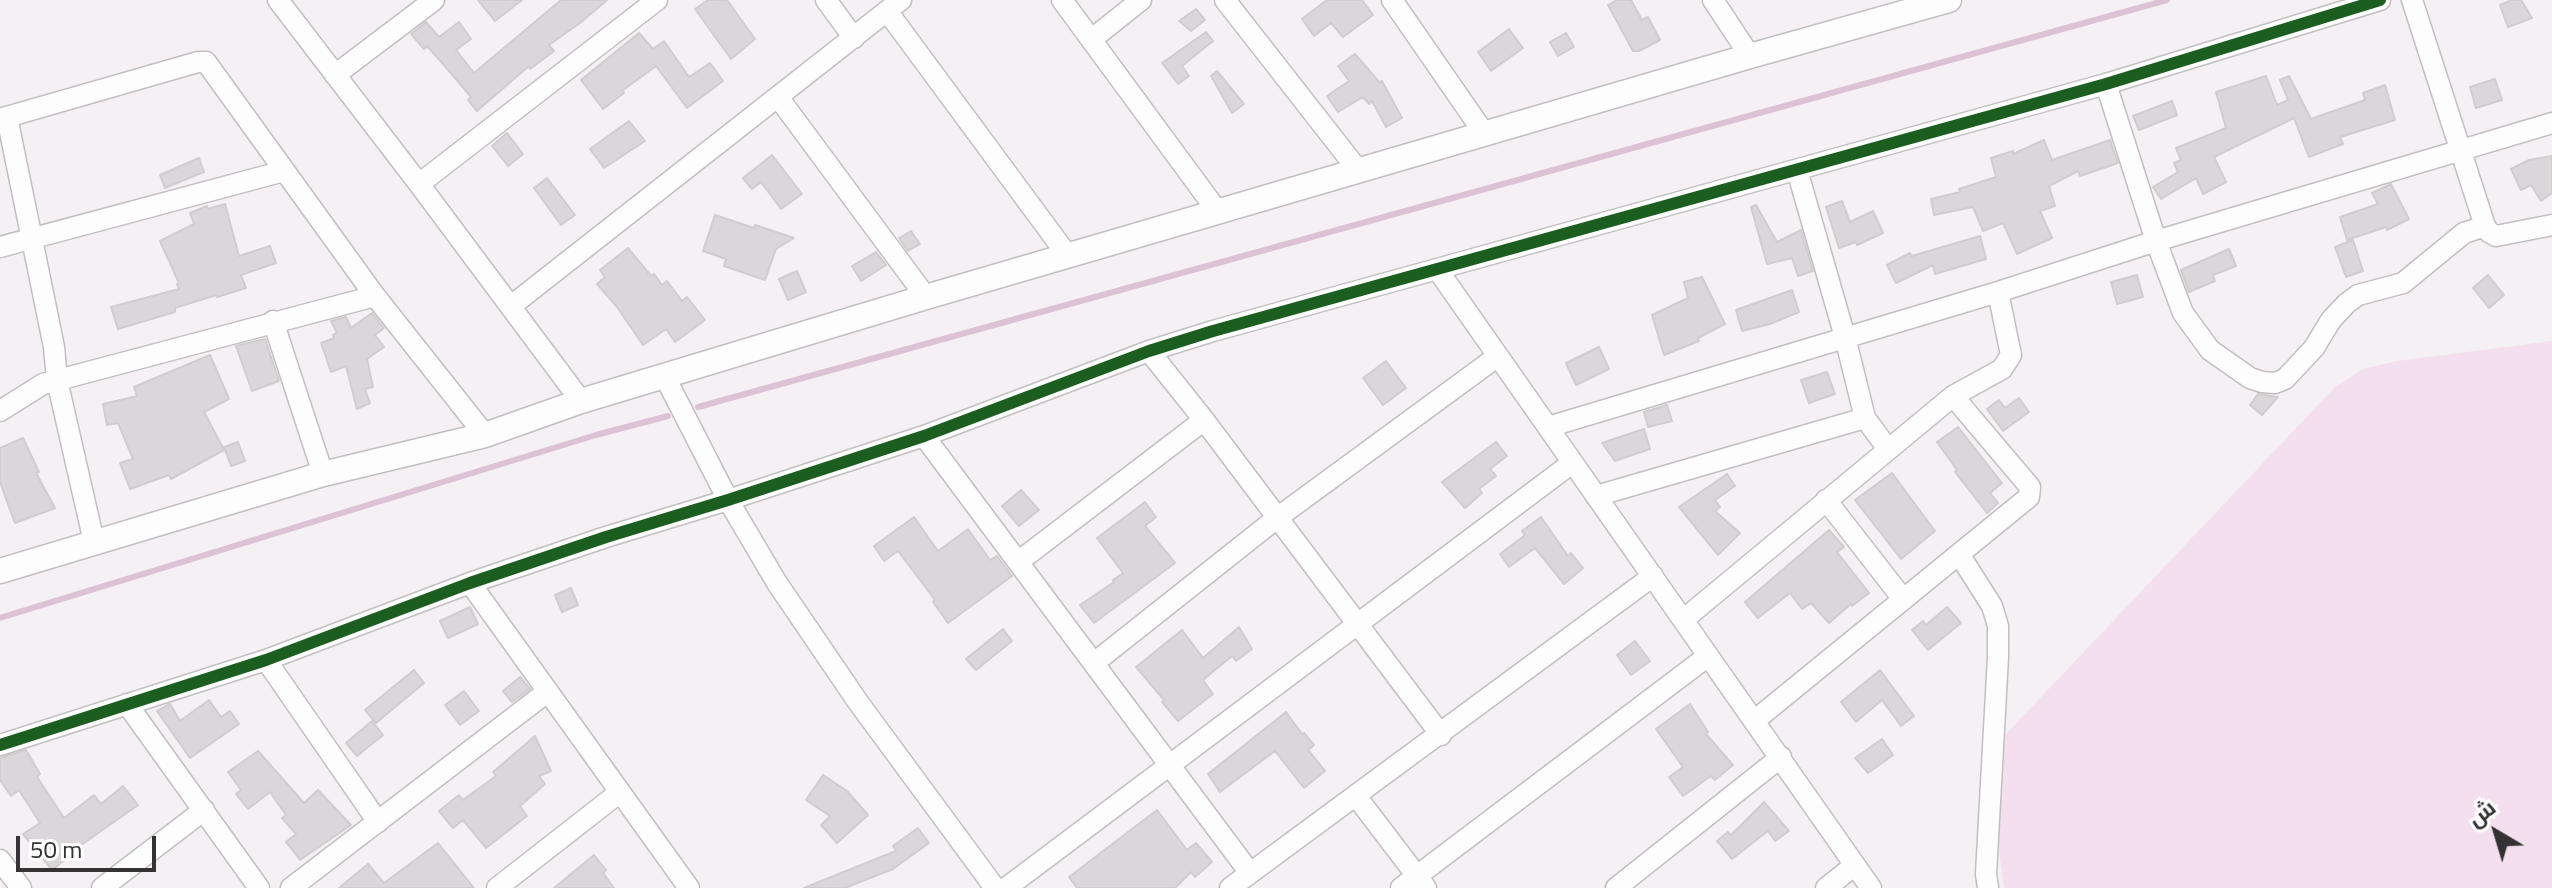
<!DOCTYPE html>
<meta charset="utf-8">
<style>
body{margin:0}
#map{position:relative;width:2552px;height:888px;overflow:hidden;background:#f5f0f3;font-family:Georgia,Cairo,serif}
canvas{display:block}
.north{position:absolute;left:2456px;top:792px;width:80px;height:80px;-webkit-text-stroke:6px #fefefe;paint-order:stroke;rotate:322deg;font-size:22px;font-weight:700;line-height:32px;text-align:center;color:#353234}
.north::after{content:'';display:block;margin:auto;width:28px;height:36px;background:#353234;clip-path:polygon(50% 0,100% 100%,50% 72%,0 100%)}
.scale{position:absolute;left:16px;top:836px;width:140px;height:36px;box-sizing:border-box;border:4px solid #353234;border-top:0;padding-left:10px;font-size:24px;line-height:28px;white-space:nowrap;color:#353234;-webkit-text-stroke:6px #fefefe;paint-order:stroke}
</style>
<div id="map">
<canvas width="2552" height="888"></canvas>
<div class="north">ش</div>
<div class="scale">50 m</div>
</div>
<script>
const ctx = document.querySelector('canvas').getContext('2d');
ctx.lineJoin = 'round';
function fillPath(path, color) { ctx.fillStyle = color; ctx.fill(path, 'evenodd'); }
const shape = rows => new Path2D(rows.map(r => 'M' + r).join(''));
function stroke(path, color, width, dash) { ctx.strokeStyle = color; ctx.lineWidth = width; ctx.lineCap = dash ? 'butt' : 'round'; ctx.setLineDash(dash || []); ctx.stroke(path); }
const green = shape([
 [2552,341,2552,888,2004,888,1997,836,2004,736,2335,387,2363,369,2397,361]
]);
const stream = shape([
 [698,407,2167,0],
 [0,618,596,435,668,416]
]);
const building = shape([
 [478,0,522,0,495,21,478,0],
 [561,0,607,0,580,23,549,45,554,51,530,69,529,66,477,111,468,100,471,97,450,72,427,46,424,49,411,34,426,22,439,37,459,22,471,39,456,50,474,73,561,0],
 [708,0,727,0,755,39,731,59,695,9,708,0],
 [1327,0,1362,0,1373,15,1343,37,1331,23,1314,36,1302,19,1327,0],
 [1617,0,1631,0,1642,20,1648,17,1660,40,1639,51,1633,51,1608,5,1617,0],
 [2512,0,2521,0,2532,18,2508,27,2500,5,2512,0],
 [1196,9,1205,20,1191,31,1179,21,1196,9],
 [1509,29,1523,48,1491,71,1478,52,1509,29],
 [1206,32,1213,41,1182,66,1189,76,1178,84,1162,63,1206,32],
 [639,33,653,49,664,41,689,77,710,63,723,81,687,108,656,66,622,91,624,93,603,109,581,80,639,33],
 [1566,33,1574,47,1558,56,1550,42,1566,33],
 [1355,54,1380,83,1382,81,1402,118,1386,127,1372,101,1369,104,1363,97,1338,112,1327,96,1349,81,1338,66,1355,54],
 [1217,71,1244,104,1232,113,1211,76,1217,71],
 [2266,76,2277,105,2288,100,2280,80,2289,76,2311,119,2365,100,2363,93,2385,85,2395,120,2340,137,2343,144,2309,157,2294,118,2214,157,2226,182,2203,194,2196,178,2161,199,2153,187,2178,172,2174,163,2181,160,2176,148,2226,128,2216,92,2266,76],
 [2495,79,2502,100,2476,108,2470,87,2495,79],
 [2172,101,2177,115,2139,130,2133,116,2172,101],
 [629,121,645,141,604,168,590,149,629,121],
 [507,133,523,154,508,166,492,146,507,133],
 [2044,140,2052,160,2110,140,2118,163,2080,176,2078,171,2049,186,2055,206,2040,211,2052,238,2017,254,2003,223,1983,231,1973,207,1934,215,1931,199,1960,192,1959,189,1996,177,1991,158,2013,151,2013,154,2044,140],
 [772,155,802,194,781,209,761,182,752,189,743,178,772,155],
 [2552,156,2552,193,2541,201,2531,185,2521,190,2511,169,2529,160,2552,156],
 [199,158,204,172,165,188,160,175,199,158],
 [547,178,575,215,561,225,534,188,547,178],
 [2391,184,2409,219,2387,230,2386,227,2347,240,2340,217,2378,204,2372,193,2391,184],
 [1842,201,1850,222,1873,211,1883,233,1857,245,1856,242,1839,248,1826,207,1842,201],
 [225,204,239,256,270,246,276,263,241,275,246,288,217,297,216,295,175,308,175,312,118,329,111,307,179,289,177,284,179,283,160,241,194,224,190,213,207,206,208,209,225,204],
 [1756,205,1777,242,1801,230,1813,271,1798,276,1792,258,1767,264,1751,207,1756,205],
 [715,215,754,228,755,225,794,238,776,249,765,280,724,266,726,259,703,251,715,215],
 [911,231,920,244,908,251,899,238,911,231],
 [1980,236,1986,259,1935,274,1933,265,1896,283,1887,265,1910,253,1912,256,1980,236],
 [2353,240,2363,271,2346,277,2335,247,2353,240],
 [628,248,651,276,654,274,662,285,667,281,682,301,687,297,705,320,675,342,666,329,643,345,617,307,597,284,605,277,600,270,628,248],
 [2229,249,2236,266,2213,275,2215,281,2189,292,2181,270,2229,249],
 [876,252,886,265,861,281,852,266,876,252],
 [797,271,806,292,788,300,779,279,797,271],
 [2137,275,2143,297,2117,304,2111,282,2137,275],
 [2488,275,2504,295,2489,308,2473,288,2488,275],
 [1702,277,1725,324,1698,338,1699,341,1664,355,1652,315,1688,298,1684,282,1702,277],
 [1792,290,1799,312,1770,324,1742,331,1736,310,1792,290],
 [372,313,384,328,375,335,384,347,367,359,373,387,365,389,370,403,357,409,346,366,331,372,321,343,334,338,333,335,337,333,331,321,346,317,351,328,372,313],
 [265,339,279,381,252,391,236,346,265,339],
 [1599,347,1609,369,1576,385,1566,363,1599,347],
 [210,355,229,399,204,412,224,450,171,479,169,475,130,489,120,463,133,459,118,423,107,425,103,404,137,396,134,387,210,355],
 [1386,361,1406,388,1383,405,1363,378,1386,361],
 [1827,372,1835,394,1809,403,1801,380,1827,372],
 [2258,394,2278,397,2262,415,2250,405,2258,394],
 [2019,398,2029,412,2003,431,1987,409,1999,400,2005,408,2019,398],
 [1667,405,1672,421,1648,427,1644,412,1667,405],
 [1958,427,2002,483,1990,493,1998,503,1987,513,1955,472,1957,470,1937,442,1958,427],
 [1644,429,1650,449,1615,461,1602,443,1644,429],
 [23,438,39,472,36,473,55,508,15,523,0,482,0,448,23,438],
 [238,442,245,461,231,466,224,447,238,442],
 [1496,442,1507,456,1490,469,1496,476,1479,489,1482,493,1465,508,1442,482,1496,442],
 [1892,473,1935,531,1901,559,1855,500,1892,473],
 [1727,474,1735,486,1715,500,1720,507,1715,511,1740,533,1718,555,1679,507,1727,474],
 [1021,490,1039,510,1019,526,1002,506,1021,490],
 [1145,502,1156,517,1145,526,1175,563,1094,623,1080,605,1114,582,1113,580,1123,573,1097,538,1145,502],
 [914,517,938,551,968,529,990,560,997,556,1012,576,948,623,933,602,935,600,898,551,884,561,874,546,914,517],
 [1541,517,1568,556,1571,553,1583,568,1564,584,1535,548,1509,567,1500,554,1525,535,1522,531,1541,517],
 [1829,530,1844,547,1837,552,1869,593,1852,606,1851,604,1829,623,1811,603,1802,609,1790,593,1758,618,1745,602,1829,530],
 [571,588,578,605,562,612,555,595,571,588],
 [470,607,478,624,448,638,440,621,470,607],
 [1947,607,1961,623,1928,650,1912,630,1923,621,1926,625,1947,607],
 [1239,627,1252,649,1236,661,1232,656,1203,680,1213,694,1178,721,1162,702,1164,700,1136,667,1182,630,1203,658,1239,627],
 [1003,629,1012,641,976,670,966,659,1003,629],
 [1635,641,1650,661,1631,675,1617,655,1635,641],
 [414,670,424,683,376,723,365,710,414,670],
 [1880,670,1914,716,1901,726,1882,700,1856,722,1841,702,1880,670],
 [520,677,530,689,512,702,503,691,520,677],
 [464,691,479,711,460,725,445,705,464,691],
 [209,700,221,717,230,711,239,724,190,758,157,711,170,704,180,721,209,700],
 [1690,704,1708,732,1706,734,1733,765,1715,780,1711,776,1683,796,1669,777,1683,767,1656,729,1690,704],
 [1286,712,1302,734,1304,733,1314,745,1308,750,1325,771,1304,788,1275,751,1220,792,1208,774,1286,712],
 [372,721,383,735,357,756,346,743,372,721],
 [535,736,551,771,539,776,545,784,520,806,527,816,486,848,463,820,453,828,439,811,459,795,463,800,496,776,493,772,535,736],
 [1882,739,1893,755,1868,773,1855,758,1882,739],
 [26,750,40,774,37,777,64,818,94,795,101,804,123,786,138,805,67,855,68,857,52,870,23,834,40,823,19,790,11,796,0,780,0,758,26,750],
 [258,751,304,803,318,790,351,825,300,860,286,842,296,834,282,818,286,815,270,792,248,809,236,794,241,790,228,772,258,751],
 [823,775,847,791,868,815,837,843,821,825,830,816,806,800,823,775],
 [1764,802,1789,831,1775,841,1768,831,1732,859,1717,841,1728,832,1731,835,1764,802],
 [1157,810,1187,850,1196,843,1212,862,1195,877,1191,872,1175,888,1077,888,1069,877,1157,810],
 [918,828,929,843,893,869,845,888,804,888,896,851,893,846,918,828],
 [438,843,474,888,339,888,368,864,384,883,438,843],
 [594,855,606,870,603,873,614,888,554,888,594,855]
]);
const minor = shape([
 [278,0,419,184,581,401],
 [826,0,854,38],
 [1062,0,1218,212],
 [1225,0,1358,170],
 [1392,0,1484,133],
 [1713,0,1750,56],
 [2412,0,2485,226,2489,232,2496,236,2552,225],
 [887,11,1068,256],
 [1092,39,1141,0],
 [335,75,434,0],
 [2106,84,2156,241,2183,313,2210,350,2250,378,2262,382,2275,383,2285,379,2314,348,2331,320,2347,303,2358,295,2403,283,2464,233,2485,226],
 [778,97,926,297],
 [7,117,54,347,57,380,94,542],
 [0,119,198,62,206,62,375,296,485,435],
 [1797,170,1845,337,1865,418,1888,449],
 [419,184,657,0],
 [0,247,284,171],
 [1437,269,1871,888],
 [511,306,901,0],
 [273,321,323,474],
 [1149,351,1204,420,1441,735],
 [665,377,728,500,777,583,858,702,995,888],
 [0,411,43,384,375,296],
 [1548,427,1998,292,2156,241,2552,123],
 [924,436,1250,873],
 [1596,496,1865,418],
 [1826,500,1903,599],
 [1959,554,1992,606,1998,626,1998,657,1986,874,1988,888],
 [1018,562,1204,420],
 [470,583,689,888],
 [1683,620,1953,396,2002,369,2011,355,1998,292],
 [266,660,378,822],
 [1094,663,1277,518,1498,356],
 [127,704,259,888],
 [1754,721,2029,497,2030,487,1953,396],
 [0,745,266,660,470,583,606,537,728,500,924,436,1149,351,1213,331,2106,84,2380,0],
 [1356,796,1426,888],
 [0,860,21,888],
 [102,888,204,810],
 [291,888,547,692],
 [497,888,620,792],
 [1006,888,1572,463],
 [1230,888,1653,576],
 [1401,888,1708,656],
 [1616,888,1781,757],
 [1826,888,1855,865]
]);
const major = shape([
 [0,571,323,474,485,435,581,401,926,297,1750,56,1949,0]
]);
const cycleway = shape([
 [0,745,266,660,470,583,606,537,728,500,924,436,1149,351,1213,331,2106,84,2380,0]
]);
fillPath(green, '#f4dfee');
stroke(stream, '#dcc2d4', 6);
fillPath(building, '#dad6d9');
stroke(building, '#d0cdcf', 2);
stroke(minor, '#c2bfc1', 23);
stroke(major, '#c2bfc1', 27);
stroke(minor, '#fefdfd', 20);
stroke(major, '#fefdfd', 24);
stroke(cycleway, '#1b5e20', 12);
</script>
